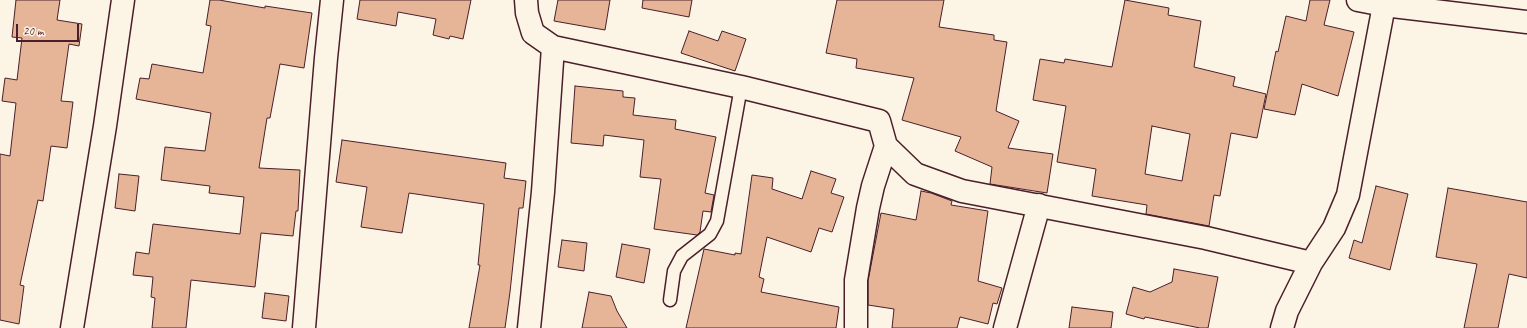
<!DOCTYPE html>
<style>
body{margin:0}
#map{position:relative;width:1527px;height:328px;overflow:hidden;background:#fcf5e5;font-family:Caveat,sans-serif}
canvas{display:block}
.scale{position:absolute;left:16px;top:24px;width:63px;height:18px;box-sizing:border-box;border:2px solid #4a1f2b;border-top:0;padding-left:5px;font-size:12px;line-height:14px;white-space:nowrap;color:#4a1f2b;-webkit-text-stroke:3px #fcf5e5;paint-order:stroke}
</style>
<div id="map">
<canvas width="1527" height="328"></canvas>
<div class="scale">20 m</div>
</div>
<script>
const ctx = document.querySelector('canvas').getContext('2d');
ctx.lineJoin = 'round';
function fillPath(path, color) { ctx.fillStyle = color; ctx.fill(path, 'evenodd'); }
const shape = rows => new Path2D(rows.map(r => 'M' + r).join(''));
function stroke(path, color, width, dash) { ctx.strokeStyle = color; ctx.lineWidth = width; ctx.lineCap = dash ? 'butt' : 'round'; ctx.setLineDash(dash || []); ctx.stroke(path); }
const building = shape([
 [16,0,60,0,57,20,82,24,79,46,69,44,61,101,73,102,67,148,51,146,43,201,38,200,20,285,24,286,19,324,0,320,0,154,10,156,16,103,2,101,5,78,17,80,22,38,12,37,16,0],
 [210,0,219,0,265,8,265,6,312,13,304,68,280,64,270,118,267,118,259,168,300,170,298,211,296,211,293,236,261,233,255,287,191,280,186,328,152,328,155,298,151,297,153,277,133,275,136,252,149,254,153,224,240,234,244,197,209,193,210,186,161,180,165,147,205,151,211,113,136,99,140,78,149,79,152,64,203,73,211,26,206,25,210,0],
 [360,0,471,0,463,39,450,36,449,39,433,35,436,19,398,12,396,26,357,19,360,0],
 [558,0,610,0,605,30,554,21,558,0],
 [643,0,692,0,689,17,642,8,643,0],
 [837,0,944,0,939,27,994,35,994,40,1007,42,996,111,1019,121,1008,148,1053,154,1047,193,990,184,992,167,955,151,961,137,902,120,914,78,856,68,857,59,826,53,837,0],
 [1125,0,1169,8,1168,15,1201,21,1194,67,1235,77,1233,86,1266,94,1257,138,1231,133,1220,196,1214,195,1209,226,1146,214,1147,205,1092,196,1096,169,1057,162,1066,106,1033,100,1040,59,1064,63,1065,59,1112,67,1125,0],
 [1152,126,1190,134,1182,181,1145,174,1152,126],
 [1310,0,1330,0,1324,25,1354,32,1338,96,1302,84,1295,115,1264,109,1276,51,1278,52,1286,16,1306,21,1310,0],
 [689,31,718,41,722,31,746,39,735,71,681,53,689,31],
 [575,86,623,91,623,97,635,98,633,115,676,120,675,129,716,137,705,193,714,195,711,212,703,211,700,232,697,235,654,229,661,179,640,177,644,140,604,135,603,146,571,143,575,86],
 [342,140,506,163,504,178,526,181,523,208,519,208,510,292,505,328,469,328,480,265,478,265,484,204,409,193,402,233,361,227,367,187,336,182,342,140],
 [811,171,836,179,831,193,844,197,832,232,819,228,811,252,767,237,759,277,764,279,761,292,839,307,836,328,686,328,704,249,735,255,735,253,741,254,752,175,773,178,772,189,802,199,811,171],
 [119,174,139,176,135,211,115,208,119,174],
 [1376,186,1408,194,1390,270,1349,258,1354,240,1362,243,1376,186],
 [1448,188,1527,202,1527,278,1509,274,1498,328,1464,328,1477,264,1436,257,1448,188],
 [921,191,931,193,952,201,951,205,988,211,978,281,1002,288,997,304,993,303,988,324,960,317,957,328,892,328,894,309,868,305,868,281,881,213,916,220,921,191],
 [562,240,587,243,584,271,558,267,562,240],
 [622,244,650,249,644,283,616,277,622,244],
 [1174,269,1218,277,1208,328,1200,328,1145,317,1144,319,1126,314,1133,287,1150,292,1172,282,1174,269],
 [589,292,611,296,617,311,627,328,582,328,589,292],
 [265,293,289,296,286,321,262,318,265,293],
 [1072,307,1113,312,1111,328,1069,328,1072,307]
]);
const lane = shape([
 [670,300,674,271,682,256,710,234,717,221,741,87]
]);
const street = shape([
 [526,0,527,13,533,33,553,47,543,192,529,328],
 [1358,0,1384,5,1527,22],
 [553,47,741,87,879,121,886,146,915,174,962,191,1206,238,1311,263],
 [72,328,105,126,123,0],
 [304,328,326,58,332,0],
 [856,328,856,280,868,208,873,186,886,146],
 [1005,328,1039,205],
 [1282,328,1287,311,1311,263,1334,228,1348,195,1385,0]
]);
fillPath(building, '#e6b597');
stroke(building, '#4a1f2b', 1);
stroke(lane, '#4a1f2b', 15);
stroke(street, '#4a1f2b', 25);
stroke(lane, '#fcf5e5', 12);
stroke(street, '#fcf5e5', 22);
</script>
